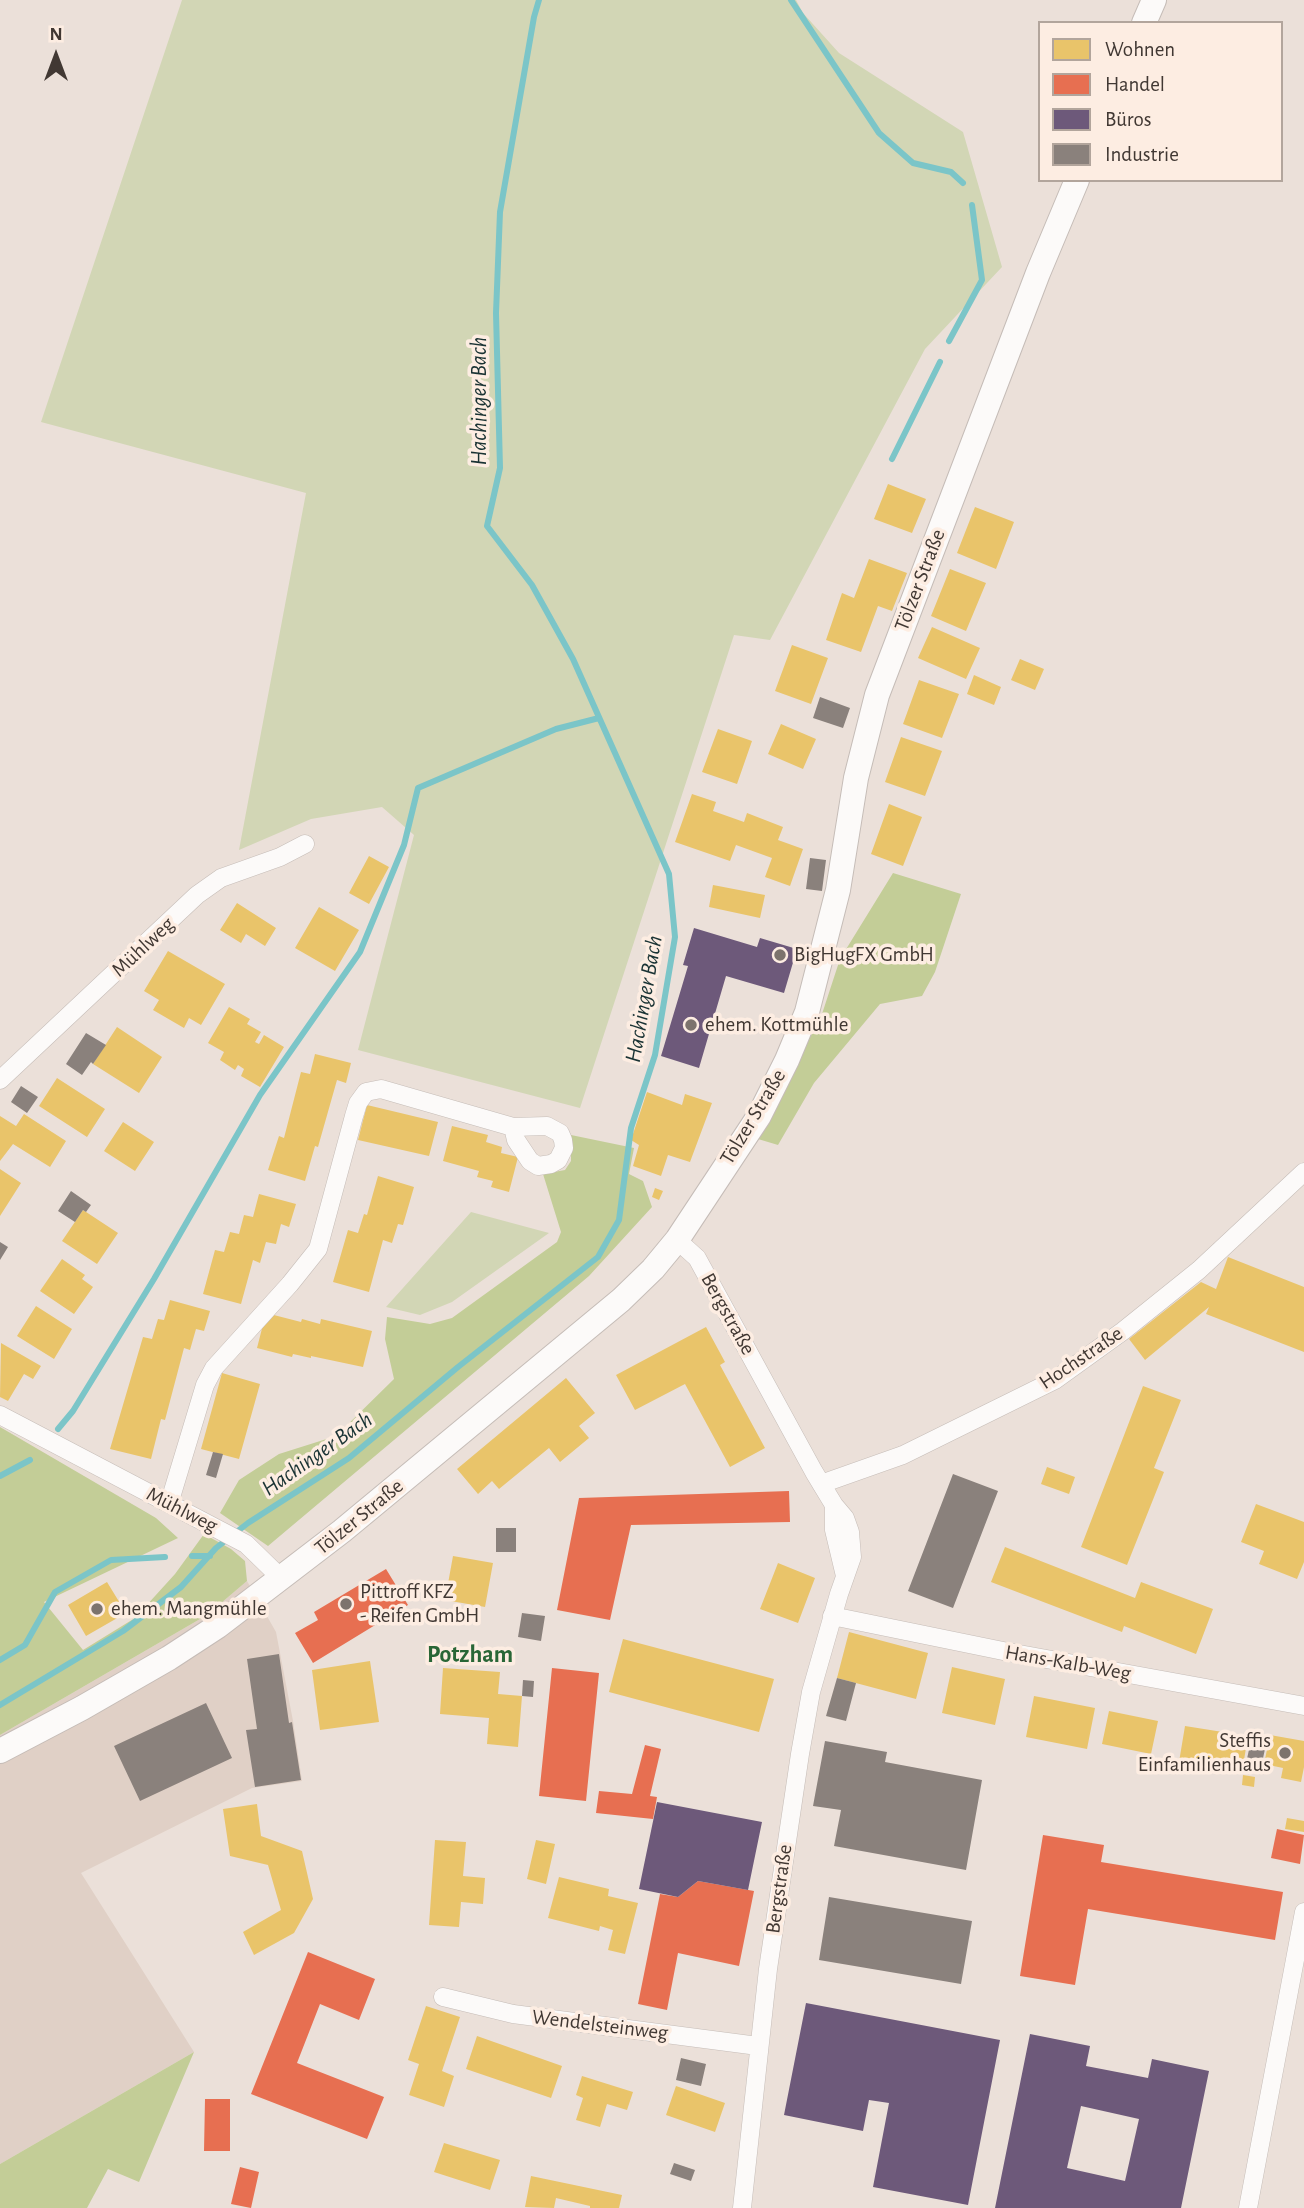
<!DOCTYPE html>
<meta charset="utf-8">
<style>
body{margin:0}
#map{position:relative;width:1304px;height:2208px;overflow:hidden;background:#ebe0d9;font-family:"Alegreya Sans",sans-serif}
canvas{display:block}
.legend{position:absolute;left:1038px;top:21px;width:245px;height:161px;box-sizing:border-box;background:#fdede2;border:2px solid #b2a59c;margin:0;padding:9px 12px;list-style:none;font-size:21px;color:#413833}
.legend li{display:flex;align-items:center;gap:14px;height:35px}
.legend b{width:35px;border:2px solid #b2a59c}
.north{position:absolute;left:21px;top:21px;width:70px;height:70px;-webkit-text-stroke:5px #fdede2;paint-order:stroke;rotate:0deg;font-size:19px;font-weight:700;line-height:28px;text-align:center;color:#413833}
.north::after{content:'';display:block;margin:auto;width:24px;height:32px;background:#413833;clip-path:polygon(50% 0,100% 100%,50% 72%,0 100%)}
</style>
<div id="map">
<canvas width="1304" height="2208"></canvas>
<ul class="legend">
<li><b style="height:19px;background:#e9c46a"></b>Wohnen</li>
<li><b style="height:19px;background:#e76f51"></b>Handel</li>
<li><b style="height:19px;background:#6d597a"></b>Büros</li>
<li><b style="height:19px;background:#8a817c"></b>Industrie</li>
</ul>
<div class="north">N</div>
</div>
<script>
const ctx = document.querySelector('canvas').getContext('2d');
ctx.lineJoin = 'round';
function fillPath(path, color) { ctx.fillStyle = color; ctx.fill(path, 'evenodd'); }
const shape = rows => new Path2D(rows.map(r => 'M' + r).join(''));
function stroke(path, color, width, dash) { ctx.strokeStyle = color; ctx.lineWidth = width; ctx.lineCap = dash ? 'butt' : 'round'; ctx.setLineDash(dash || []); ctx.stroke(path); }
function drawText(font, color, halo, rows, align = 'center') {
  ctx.font = font + ' "Alegreya Sans",sans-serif'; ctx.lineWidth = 7; ctx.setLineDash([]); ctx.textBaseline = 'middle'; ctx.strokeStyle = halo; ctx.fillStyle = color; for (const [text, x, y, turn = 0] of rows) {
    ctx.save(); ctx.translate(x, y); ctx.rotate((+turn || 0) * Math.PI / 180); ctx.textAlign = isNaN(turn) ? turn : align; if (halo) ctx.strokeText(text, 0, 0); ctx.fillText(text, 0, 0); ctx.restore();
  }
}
const industrial = shape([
 [247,1581,276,1632,293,1721,302,1781,252,1788,81,1873,194,2052,0,2164,0,1735,207,1615]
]);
const green = shape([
 [182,0,796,0,803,13,839,53,963,132,1002,267,925,349,770,640,734,635,580,1108,358,1050,414,835,382,807,311,819,239,850,306,493,41,422],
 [471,1212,549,1233,452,1302,420,1315,386,1307]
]);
const forest = shape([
 [893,873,961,894,935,972,922,996,880,1004,814,1083,778,1145,758,1139,822,1014,840,959],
 [571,1135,634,1148,629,1174,643,1181,652,1207,589,1276,268,1546,220,1513,239,1480,279,1454,336,1436,394,1379,385,1339,387,1317,430,1324,452,1318,557,1242,561,1232,543,1174,565,1170,571,1161],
 [0,1427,156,1518,178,1538,44,1602,83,1650,135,1618,175,1574,204,1534,231,1549,245,1561,247,1581,207,1615,0,1735],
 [194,2052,139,2182,108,2169,87,2208,0,2208,0,2164]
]);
const homes = shape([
 [888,484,926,499,912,533,874,519],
 [975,507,1014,522,996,569,957,553],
 [869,559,907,573,892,611,878,606,861,652,826,640,842,593,854,598],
 [950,569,986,583,966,631,931,616],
 [932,627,980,648,966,679,918,658],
 [792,645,828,658,811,704,775,691],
 [1020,659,1044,669,1035,690,1011,680],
 [974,675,1001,687,994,705,967,694],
 [919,680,959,694,942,738,903,724],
 [781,724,816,739,803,769,768,754],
 [718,729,752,741,737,784,702,772],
 [901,737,942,751,925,796,885,782],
 [692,794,716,802,713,811,744,822,747,813,783,827,778,840,803,849,790,886,765,877,772,858,736,845,730,861,675,842],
 [889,804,922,817,903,866,871,854],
 [369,856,389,867,369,904,349,893],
 [713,885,765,895,760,918,709,907],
 [237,903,276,928,265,946,246,934,241,943,220,930],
 [319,907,359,930,335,971,295,948],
 [168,951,225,984,201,1025,189,1018,184,1028,153,1010,159,1000,144,991],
 [229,1007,250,1019,247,1024,261,1032,255,1042,259,1044,264,1035,284,1047,260,1087,241,1076,244,1069,238,1065,235,1070,220,1060,224,1052,208,1043],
 [117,1027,162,1057,139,1093,93,1064],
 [315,1054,351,1063,346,1083,337,1080,318,1147,315,1146,305,1181,268,1170,279,1136,284,1138,301,1072,310,1074],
 [57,1078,105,1109,87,1137,39,1106],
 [647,1092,682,1105,685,1094,712,1103,690,1162,668,1155,661,1176,633,1166,639,1145,631,1140],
 [367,1105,438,1122,429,1156,358,1140],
 [24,1114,66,1141,50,1167,13,1144,0,1161,0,1116,16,1126],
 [123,1122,154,1142,135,1171,104,1151],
 [452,1126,488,1135,486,1142,502,1147,501,1153,518,1157,509,1192,491,1187,493,1181,477,1177,479,1171,443,1161],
 [0,1169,21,1183,0,1216],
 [378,1176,414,1187,403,1225,398,1224,392,1243,383,1240,369,1292,333,1282,348,1230,358,1233,364,1214,367,1215],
 [655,1188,663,1191,659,1200,652,1197],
 [259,1194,296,1204,289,1227,281,1224,276,1244,266,1242,260,1263,253,1260,241,1304,203,1294,215,1250,224,1252,230,1232,239,1234,244,1215,253,1217],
 [83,1210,118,1233,97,1264,62,1241],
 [1228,1257,1304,1287,1304,1352,1206,1314,1209,1307,1145,1360,1129,1339,1201,1282,1216,1289],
 [62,1259,85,1275,82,1279,93,1287,74,1314,40,1291],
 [170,1300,210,1311,204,1331,196,1329,190,1350,184,1348,165,1420,161,1419,151,1459,110,1449,143,1337,152,1339,158,1319,164,1320],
 [36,1306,72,1329,54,1359,17,1336],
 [266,1313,301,1322,302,1319,320,1324,321,1319,372,1331,363,1367,311,1356,311,1358,293,1354,292,1357,257,1348],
 [706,1327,725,1362,720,1365,765,1448,730,1467,685,1384,635,1410,616,1375],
 [1,1343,41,1366,33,1379,24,1374,8,1401,0,1397],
 [222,1373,260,1384,239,1459,201,1449],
 [566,1378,595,1413,579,1426,589,1438,560,1462,549,1448,499,1489,492,1481,478,1494,457,1469],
 [1143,1386,1181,1400,1154,1468,1164,1472,1127,1565,1081,1547],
 [1047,1467,1075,1477,1069,1494,1041,1484],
 [1256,1504,1304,1522,1304,1562,1297,1579,1259,1564,1264,1551,1241,1542],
 [1005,1547,1135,1598,1141,1582,1213,1609,1196,1654,1124,1626,1122,1632,991,1582],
 [453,1556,493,1563,485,1607,445,1600],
 [778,1563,815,1578,798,1623,760,1609],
 [107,1582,126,1613,86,1636,68,1605],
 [849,1632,928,1653,916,1699,837,1678],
 [623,1639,774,1679,759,1732,609,1692],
 [370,1661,379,1722,320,1730,312,1670],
 [952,1667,1005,1679,995,1725,942,1713],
 [443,1668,500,1672,498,1694,522,1696,518,1747,487,1744,489,1718,440,1714],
 [1034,1696,1095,1708,1087,1749,1026,1737],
 [1109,1711,1158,1721,1151,1754,1102,1744],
 [1185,1726,1248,1736,1242,1772,1179,1762],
 [1270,1735,1304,1741,1304,1767,1301,1782,1281,1778,1283,1768,1264,1764],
 [1243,1775,1255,1777,1254,1787,1242,1785],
 [257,1804,261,1836,302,1851,313,1899,294,1933,254,1955,243,1932,281,1910,268,1865,230,1856,223,1809],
 [1287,1818,1304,1821,1304,1832,1285,1829],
 [435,1840,466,1842,463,1876,485,1878,483,1904,461,1902,459,1927,429,1925],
 [536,1840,555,1844,546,1884,527,1879],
 [559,1877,609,1889,608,1896,638,1903,625,1954,608,1950,613,1930,600,1926,599,1931,548,1918],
 [426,2006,460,2017,442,2071,454,2076,444,2107,409,2095,419,2064,408,2060],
 [477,2036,562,2066,551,2098,466,2069],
 [582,2076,633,2092,627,2110,607,2104,600,2127,576,2120,583,2098,576,2095],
 [676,2086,725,2103,715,2132,666,2115],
 [444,2143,500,2160,490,2190,434,2172],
 [531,2176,622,2195,619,2208,590,2208,590,2206,556,2198,554,2208,525,2207]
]);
const shops = shape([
 [789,1491,790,1522,631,1525,610,1620,557,1610,579,1498],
 [386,1569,408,1605,313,1663,295,1633,318,1620,314,1612],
 [552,1668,599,1673,586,1801,539,1796],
 [645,1745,661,1749,650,1796,657,1797,653,1819,596,1813,599,1791,632,1794],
 [1277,1829,1304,1835,1300,1864,1271,1858],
 [1043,1835,1104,1845,1101,1862,1283,1892,1275,1940,1088,1909,1075,1985,1020,1976],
 [698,1881,754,1891,739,1966,678,1953,667,2010,638,2004,660,1894,678,1897],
 [308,1952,375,1979,359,2020,320,2004,297,2063,384,2097,367,2139,251,2094],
 [205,2099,230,2099,230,2151,204,2151],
 [240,2167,259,2172,251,2208,231,2204]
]);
const offices = shape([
 [694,928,757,947,760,938,797,949,784,993,726,976,699,1068,661,1056,688,966,683,965],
 [657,1802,762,1822,748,1890,698,1881,678,1897,639,1889],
 [806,2003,1000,2040,968,2205,873,2187,889,2103,869,2100,863,2131,784,2115],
 [1030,2034,1090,2046,1086,2066,1148,2078,1152,2059,1209,2071,1181,2208,995,2208],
 [1081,2106,1139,2119,1125,2181,1067,2168]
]);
const industry = shape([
 [820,697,850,708,843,728,813,718],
 [810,858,826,860,822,891,806,889],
 [86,1033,106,1045,93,1064,91,1062,82,1075,66,1064],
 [21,1086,38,1097,27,1113,11,1102],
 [71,1191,91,1205,86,1212,83,1210,75,1222,58,1211],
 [0,1242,8,1247,0,1260],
 [213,1452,223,1454,216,1478,206,1475],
 [953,1474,998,1491,953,1608,908,1591],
 [496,1528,516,1528,516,1552,496,1552],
 [522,1613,545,1616,541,1641,518,1637],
 [279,1654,289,1723,292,1722,301,1780,255,1787,246,1730,257,1729,247,1659],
 [837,1678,856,1683,846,1721,826,1716],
 [523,1680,534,1681,533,1697,522,1696],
 [206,1703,232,1758,140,1801,114,1746],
 [825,1741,887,1752,885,1762,982,1780,966,1870,834,1846,841,1810,813,1806],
 [1250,1745,1265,1749,1260,1772,1245,1768],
 [829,1897,972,1921,961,1984,819,1960],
 [681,2058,706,2064,701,2086,676,2080],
 [674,2163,695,2170,691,2181,670,2174]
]);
const stream = shape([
 [791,0,879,133,913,163,951,172,963,183],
 [949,341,982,280,972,205],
 [892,459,940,362],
 [58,1429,73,1411,154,1279,260,1095,360,952,404,845,418,788,556,729,599,718],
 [0,1476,30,1460],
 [192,1556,210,1556],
 [0,1660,25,1645,55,1592,111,1560,165,1557],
 [0,1705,123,1631,181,1587,216,1548,248,1523,349,1458,458,1367,598,1257,619,1220,631,1128,655,1055,675,937,669,874,573,659,532,585,487,526,500,468,496,313,500,212,534,17,539,0]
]);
const street = shape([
 [0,1080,197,895,221,878,280,857,305,844],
 [677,1240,697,1258,814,1472,834,1505,845,1518,850,1532,852,1557,839,1594,811,1692,800,1754,768,1969,742,2208],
 [0,1415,246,1544,281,1578],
 [821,1484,903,1455,1055,1380,1123,1331,1199,1270,1304,1172],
 [169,1504,205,1385,214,1368,290,1284,318,1249,354,1116,358,1103,366,1092,381,1089,513,1127,547,1126,560,1133,563,1140,564,1148,558,1160,551,1164,538,1166,530,1161,516,1140,513,1127],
 [834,1505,834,1530,845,1576],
 [832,1616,1008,1652,1304,1706],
 [443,1997,513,2014,758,2046],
 [1248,2208,1304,1912]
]);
const secondary = shape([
 [1144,23,1154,0],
 [0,1751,82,1708,169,1658,218,1626,342,1531,621,1300,653,1269,677,1240,759,1116,787,1060,807,1012,838,890,856,778,877,695,1038,273,1077,180]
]);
const markers = [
 [780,955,7,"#7c736d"],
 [691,1025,7,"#7c736d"],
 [346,1604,7,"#7c736d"],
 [97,1609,7,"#7c736d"],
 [1285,1753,7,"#7c736d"]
];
const streetNames = [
 ["Tölzer Straße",920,580,-69],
 ["Mühlweg",143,947,-43],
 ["Tölzer Straße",753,1117,-59],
 ["Bergstraße",728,1314,61],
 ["Hochstraße",1081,1358,-34],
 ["Mühlweg",182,1510,27],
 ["Tölzer Straße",359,1517,-39],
 ["Hans-Kalb-Weg",1068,1663,10],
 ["Bergstraße",779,1889,-82],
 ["Wendelsteinweg",600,2025,7]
];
const poiNames = [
 ["BigHugFX GmbH",794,955],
 ["ehem. Kottmühle",705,1025],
 ["Pittroff KFZ",360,1592],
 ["- Reifen GmbH",360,1616],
 ["ehem. Mangmühle",111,1609],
 ["Steffis",1271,1741,"right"],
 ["Einfamilienhaus",1271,1765,"right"]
];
const waterNames = [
 ["Hachinger Bach",479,401,-90],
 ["Hachinger Bach",644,999,-80],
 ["Hachinger Bach",317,1454,-35]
];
const quarterNames = [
 ["Potzham",470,1655]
];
fillPath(industrial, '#e0d0c6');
fillPath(green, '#d2d6b5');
fillPath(forest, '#c3cd97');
fillPath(homes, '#e9c46a');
fillPath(shops, '#e76f51');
fillPath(offices, '#6d597a');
fillPath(industry, '#8a817c');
stroke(stream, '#7bc5c8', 6);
stroke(street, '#c5bcb7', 19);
stroke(secondary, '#c5bcb7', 26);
stroke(street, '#fcfaf9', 18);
stroke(secondary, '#fcfaf9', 24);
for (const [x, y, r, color] of markers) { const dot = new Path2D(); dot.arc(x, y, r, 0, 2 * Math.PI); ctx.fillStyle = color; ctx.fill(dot); stroke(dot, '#fdede2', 2.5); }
drawText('21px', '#413833', '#fdede2', streetNames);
drawText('21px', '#413833', '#fdede2', poiNames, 'left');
drawText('italic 23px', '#1a3334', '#fdede2', waterNames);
drawText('bold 24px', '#296636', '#fdede2', quarterNames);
</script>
